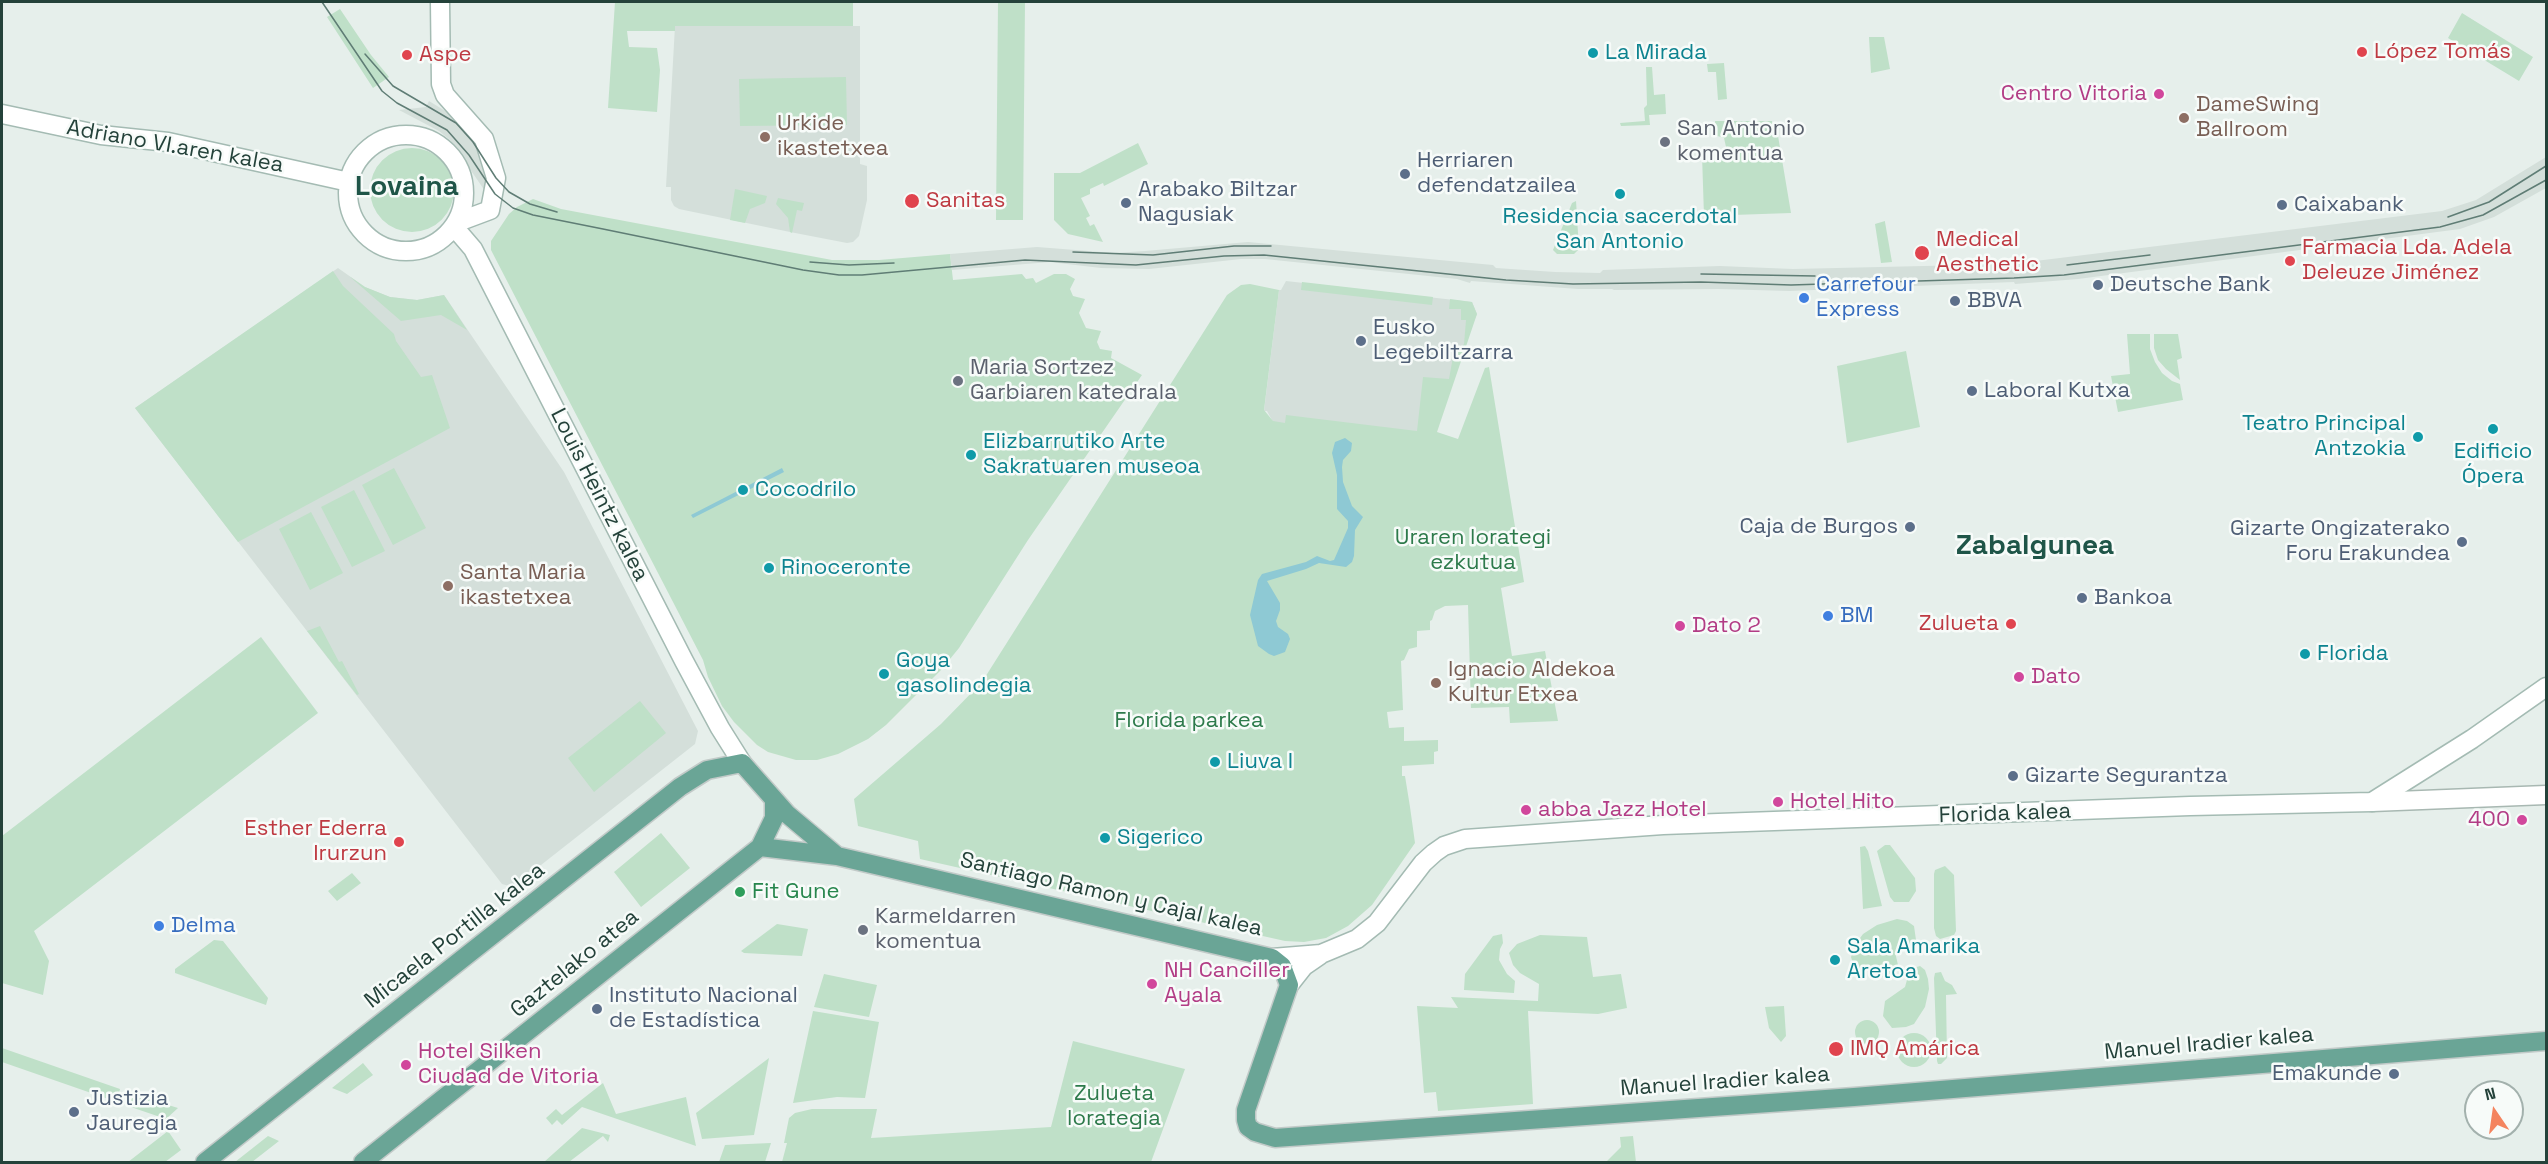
<!DOCTYPE html>
<meta charset="utf-8">
<style>
body{margin:0}
#map{position:relative;width:2548px;height:1164px;overflow:hidden;background:#e6efeb;font-family:"Space Grotesk",sans-serif}
canvas{display:block}
.frame{position:absolute;inset:0;border:3px solid #24423a;pointer-events:none}
.north{position:absolute;left:2464px;top:1080px;width:60px;height:60px;box-sizing:border-box;background:#f7fbf9;border:2px solid #a3b1ad;border-radius:50%;rotate:347deg;font-size:16px;font-weight:700;line-height:24px;text-align:center;color:#24423a}
.north::after{content:'';display:block;margin:auto;width:21px;height:27px;background:#f4845f;clip-path:polygon(50% 0,100% 100%,50% 72%,0 100%)}
</style>
<div id="map">
<canvas width="2548" height="1164"></canvas>
<div class="frame"></div>
<div class="north">N</div>
</div>
<script>
const ctx = document.querySelector('canvas').getContext('2d');
ctx.lineJoin = 'round';
function fillPath(path, color) { ctx.fillStyle = color; ctx.fill(path, 'evenodd'); }
const shape = rows => new Path2D(rows.map(r => 'M' + r).join(''));
function stroke(path, color, width, dash) { ctx.strokeStyle = color; ctx.lineWidth = width; ctx.lineCap = dash ? 'butt' : 'round'; ctx.setLineDash(dash || []); ctx.stroke(path); }
function drawText(font, color, halo, rows, align = 'center') {
  ctx.font = font + ' "Space Grotesk",sans-serif'; ctx.lineWidth = 5; ctx.setLineDash([]); ctx.textBaseline = 'middle'; ctx.strokeStyle = halo; ctx.fillStyle = color; for (const [text, x, y, turn = 0] of rows) {
    ctx.save(); ctx.translate(x, y); ctx.rotate((+turn || 0) * Math.PI / 180); ctx.textAlign = isNaN(turn) ? turn : align; if (halo) ctx.strokeText(text, 0, 0); ctx.fillText(text, 0, 0); ctx.restore();
  }
}
const built = shape([
 [675,26,860,26,860,164,867,166,867,200,859,236,853,242,847,243,790,232,679,209,674,206,671,200,671,187,666,187],
 [429,101,460,120,489,162,485,191,450,140,439,131,399,110,426,107],
 [2546,157,2546,188,2494,217,2460,229,2078,279,2015,284,2014,282,1789,291,1718,289,1612,290,1614,289,1578,289,1471,281,1470,283,1457,279,1265,259,1241,259,1149,269,1101,268,1050,262,952,270,950,254,1037,247,1114,253,1145,251,1248,242,1482,264,1493,265,1496,268,1555,272,1600,273,1603,270,1720,266,1793,269,2011,264,2442,211,2476,200],
 [338,268,365,287,390,297,417,300,444,295,564,472,698,731,695,744,513,887,502,884,135,408],
 [1286,281,1472,302,1477,314,1424,440,1273,422,1267,411,1264,411,1279,290,1281,290]
]);
const green = shape([
 [615,2,853,2,853,26,675,26,675,31,627,31,629,47,657,48,660,70,657,112,608,108],
 [998,2,1025,2,1023,220,996,220],
 [340,9,371,55,389,77,373,88,327,17],
 [2462,13,2533,57,2519,81,2448,38],
 [1869,37,1884,37,1890,69,1871,73],
 [1724,63,1727,99,1718,100,1716,72,1708,72,1707,64],
 [1646,67,1652,67,1654,95,1665,94,1666,114,1649,115,1650,125,1621,126,1620,123,1645,121,1644,108,1647,105],
 [846,77,847,125,740,126,739,79],
 [1715,121,1772,121,1773,130,1777,130,1791,213,1704,216,1702,155,1719,154,1726,147,1724,138,1711,134,1711,127,1715,127],
 [1138,143,1148,164,1104,186,1103,183,1090,189,1090,194,1081,198,1090,216,1086,218,1090,226,1094,224,1103,242,1068,234,1054,220,1054,173,1080,173],
 '370 190a42 42 0 1 1 84 0a42 42 0 1 1-84 0Z',
 [735,189,767,196,765,203,750,209,745,223,730,220],
 [778,198,804,203,802,211,797,210,792,233,790,232,788,218,776,204],
 [533,199,561,209,832,260,879,260,950,254,953,280,1022,274,1026,279,1033,278,1036,283,1054,274,1066,274,1075,279,1070,289,1073,296,1085,299,1079,313,1086,328,1101,331,1097,342,1100,349,1112,351,1111,358,1142,375,1028,540,959,648,941,670,886,725,868,739,838,754,817,760,796,760,768,752,757,745,734,722,722,706,708,677,703,660,491,250,491,241,509,214,517,207],
 [1576,201,1579,249,1574,254,1557,254,1553,250,1572,203],
 [1885,221,1885,222,1892,262,1881,263,1875,224],
 [333,271,343,286,394,334,396,341,421,377,432,375,450,428,238,542,135,408],
 [349,276,365,287,390,297,417,300,444,295,467,330,441,315,401,321],
 [1302,282,1433,297,1432,305,1301,290],
 [1250,284,1279,290,1264,410,1273,421,1285,423,1286,415,1417,431,1423,377,1449,379,1453,357,1464,344,1466,320,1461,320,1461,309,1449,309,1450,299,1472,302,1477,314,1437,432,1458,439,1485,368,1489,367,1524,582,1501,588,1512,656,1545,651,1558,721,1510,723,1509,707,1471,708,1468,605,1445,606,1435,611,1432,620,1430,621,1430,630,1417,631,1417,647,1409,649,1404,660,1401,661,1403,710,1387,712,1389,728,1404,727,1404,741,1438,740,1438,751,1434,752,1434,764,1402,766,1402,776,1405,776,1410,807,1415,843,1372,905,1348,926,1326,938,1304,942,1285,941,920,859,918,841,858,826,854,799,941,724,982,682,1227,295,1241,285],
 [2127,334,2150,334,2150,349,2155,362,2162,373,2172,381,2180,384,2183,400,2118,412,2111,376,2130,374],
 [2154,334,2178,334,2182,358,2177,360,2180,380,2166,369,2158,360,2154,348],
 [1906,351,1920,427,1847,443,1837,366],
 [394,468,426,528,393,545,362,485],
 [354,490,385,551,352,567,321,507],
 [311,512,343,573,310,590,279,529],
 [320,626,339,662,342,661,359,694,357,695,307,631],
 [261,637,318,713,34,931,49,961,43,995,2,983,2,836],
 [640,701,666,733,594,792,568,758],
 [661,833,690,868,641,907,614,872],
 [1885,845,1890,845,1915,878,1916,891,1909,902,1894,902,1890,897,1877,851],
 [1865,846,1868,851,1882,906,1863,909,1860,847],
 [1945,866,1954,875,1956,931,1954,935,1940,939,1936,936,1934,928,1934,874,1935,870],
 [352,873,361,883,337,901,328,891],
 [1897,919,1907,921,1914,926,1916,940,1911,947,1895,952,1898,965,1895,971,1883,977,1876,976,1868,965,1861,971,1855,970,1851,957,1855,945,1863,934,1877,925],
 [777,924,808,929,802,956,744,953,741,951],
 [1502,934,1503,943,1500,949,1499,960,1507,974,1515,981,1514,993,1464,990,1465,974,1493,936],
 [1540,935,1587,937,1593,977,1621,974,1627,1008,1598,1014,1528,1011,1533,1104,1438,1111,1436,1092,1424,1093,1417,1006,1458,1008,1451,997,1538,1001,1539,984,1520,973,1513,965,1509,953,1517,944],
 [214,940,223,941,268,998,266,1005,175,973,175,969],
 [1920,966,1925,970,1928,979,1929,989,1925,1007,1914,1024,1906,1027,1892,1028,1883,1016,1885,1001,1905,987,1910,969],
 [1941,972,1945,981,1952,985,1957,994,1946,995,1947,1058,1941,1064,1938,1064,1937,1061,1934,978,1935,973],
 [824,974,877,985,869,1017,814,1007],
 [1784,1006,1786,1036,1781,1042,1769,1028,1765,1007],
 [813,1011,879,1022,865,1098,837,1097,793,1103],
 '1855 1032a12 12 0 1 1 24 0a12 12 0 1 1-24 0Z',
 '1897 1050a17 17 0 1 1 34 0a17 17 0 1 1-34 0Z',
 [1073,1041,1185,1069,1151,1162,782,1162,787,1143,784,1143,789,1118,795,1113,812,1109,877,1109,871,1138,1051,1127],
 [2,1048,120,1089,117,1102,2,1062],
 [769,1058,754,1135,702,1139,696,1113],
 [363,1063,373,1075,347,1094,332,1088],
 [603,1083,616,1114,686,1097,696,1146,582,1107,562,1125,557,1120,552,1125,546,1118,556,1109,562,1115],
 [136,1095,178,1108,166,1119,125,1105],
 [582,1128,610,1135,608,1142,603,1136,569,1162,544,1162],
 [168,1131,181,1150,165,1162,128,1162],
 [268,1136,279,1141,252,1162,235,1162],
 [1633,1136,1636,1162,1606,1162,1621,1147,1620,1137],
 [771,1143,765,1162,719,1162,725,1145]
]);
const water = shape([
 [1345,438,1352,443,1351,451,1343,460,1342,467,1343,482,1352,506,1363,517,1355,530,1354,556,1352,562,1346,567,1319,563,1306,569,1267,581,1280,603,1280,610,1276,621,1278,627,1288,634,1290,639,1285,652,1274,656,1269,654,1258,646,1250,615,1258,580,1262,574,1306,562,1317,556,1330,561,1334,560,1348,528,1348,521,1337,509,1337,475,1332,453,1335,442],
 [782,468,784,472,693,518,691,515]
]);
const tertiary = shape([
 [2372,802,2546,795]
]);
const secondary = shape([
 [440,2,441,84,445,95,484,139,496,178,490,210,458,222],
 [2,114,101,135,168,142,349,182],
 '348 193a58 58 0 1 1 116 0a58 58 0 1 1-116 0Z',
 [455,228,473,249,684,661,720,728,742,763],
 [1272,958,1321,954,1357,939,1377,923,1423,863,1434,853,1444,846,1465,839,1663,825,2190,806,2372,802,2472,739,2546,687],
 [1289,985,1304,966,1320,955]
]);
const primary = shape([
 [760,847,837,856],
 [205,1162,680,787,707,770,742,763,787,814,837,856,1272,958,1282,966,1289,985,1246,1110,1246,1120,1248,1127,1255,1132,1275,1138,1854,1097,2546,1041],
 [363,1162,760,847,774,818,774,800]
]);
const tram = shape([
 [322,2,382,91,397,103,447,130,469,155,495,194,513,208,533,215,603,229,803,270,839,275,862,275,1025,260,1136,265,1224,256,1264,255,1506,280,1573,284,1701,282,1791,285,2014,278,2064,275,2440,227,2483,215,2546,180],
 [365,54,393,86,456,123,473,142,496,178,509,192,530,204,557,212],
 [2448,217,2489,202,2546,166],
 [1073,252,1153,255,1234,246,1271,246],
 [810,262,849,265,894,263],
 [2067,265,2150,255],
 [1701,274,1815,276]
]);
const markers = [
 [2362,52,6,"#e0444e"],
 [1593,53,6,"#0f9aa8"],
 [407,55,6,"#e0444e"],
 [2159,94,6,"#d1479c"],
 [2184,118,6,"#8d6e63"],
 [765,137,6,"#8d6e63"],
 [1665,142,6,"#6b7280"],
 [1405,174,6,"#5c6f8a"],
 [1620,194,6,"#0f9aa8"],
 [912,201,8,"#e0444e"],
 [1126,203,6,"#5c6f8a"],
 [2282,205,6,"#5c6f8a"],
 [1922,253,8,"#e0444e"],
 [2290,261,6,"#e0444e"],
 [2098,285,6,"#5c6f8a"],
 [1804,298,6,"#3f7fe0"],
 [1955,301,6,"#5c6f8a"],
 [1361,341,6,"#5c6f8a"],
 [958,381,6,"#6b7280"],
 [1972,391,6,"#5c6f8a"],
 [2493,429,6,"#0f9aa8"],
 [2418,437,6,"#0f9aa8"],
 [971,455,6,"#0f9aa8"],
 [743,490,6,"#0f9aa8"],
 [1910,527,6,"#5c6f8a"],
 [2462,542,6,"#5c6f8a"],
 [769,568,6,"#0f9aa8"],
 [448,586,6,"#8d6e63"],
 [2082,598,6,"#5c6f8a"],
 [1828,616,6,"#3f7fe0"],
 [2011,624,6,"#e0444e"],
 [1680,626,6,"#d1479c"],
 [2305,654,6,"#0f9aa8"],
 [884,674,6,"#0f9aa8"],
 [2019,677,6,"#d1479c"],
 [1436,683,6,"#8d6e63"],
 [1215,762,6,"#0f9aa8"],
 [2013,776,6,"#5c6f8a"],
 [1778,802,6,"#d1479c"],
 [1526,810,6,"#d1479c"],
 [2522,820,6,"#d1479c"],
 [1105,838,6,"#0f9aa8"],
 [399,842,6,"#e0444e"],
 [740,892,6,"#2e9e5b"],
 [159,926,6,"#3f7fe0"],
 [863,930,6,"#6b7280"],
 [1835,960,6,"#0f9aa8"],
 [1152,984,6,"#d1479c"],
 [597,1009,6,"#5c6f8a"],
 [1836,1049,8,"#e0444e"],
 [406,1065,6,"#d1479c"],
 [2394,1074,6,"#5c6f8a"],
 [74,1112,6,"#5c6f8a"]
];
const healthNames = [
 ["López Tomás",2374,52],
 ["Aspe",419,55],
 ["Sanitas",926,201],
 ["Medical",1936,240],
 ["Aesthetic",1936,265],
 ["Farmacia Lda. Adela",2302,248],
 ["Deleuze Jiménez",2302,273],
 ["Zulueta",1999,624,"right"],
 ["Esther Ederra",387,829,"right"],
 ["Irurzun",387,854,"right"],
 ["IMQ Amárica",1850,1049]
];
const cultureNames = [
 ["La Mirada",1605,53],
 ["Residencia sacerdotal",1620,217,"center"],
 ["San Antonio",1620,242,"center"],
 ["Teatro Principal",2406,424,"right"],
 ["Antzokia",2406,449,"right"],
 ["Elizbarrutiko Arte",983,442],
 ["Sakratuaren museoa",983,467],
 ["Edificio",2493,452,"center"],
 ["Ópera",2493,477,"center"],
 ["Cocodrilo",755,490],
 ["Rinoceronte",781,568],
 ["Florida",2317,654],
 ["Goya",896,661],
 ["gasolindegia",896,686],
 ["Liuva I",1227,762],
 ["Sigerico",1117,838],
 ["Sala Amarika",1847,947],
 ["Aretoa",1847,972]
];
const hotelNames = [
 ["Centro Vitoria",2147,94,"right"],
 ["Dato 2",1692,626],
 ["Dato",2031,677],
 ["Hotel Hito",1790,802],
 ["abba Jazz Hotel",1538,810],
 ["400",2510,820,"right"],
 ["NH Canciller",1164,971],
 ["Ayala",1164,996],
 ["Hotel Silken",418,1052],
 ["Ciudad de Vitoria",418,1077]
];
const educationNames = [
 ["DameSwing",2196,105],
 ["Ballroom",2196,130],
 ["Urkide",777,124],
 ["ikastetxea",777,149],
 ["Santa Maria",460,573],
 ["ikastetxea",460,598],
 ["Ignacio Aldekoa",1448,670],
 ["Kultur Etxea",1448,695]
];
const worshipNames = [
 ["San Antonio",1677,129],
 ["komentua",1677,154],
 ["Maria Sortzez",970,368],
 ["Garbiaren katedrala",970,393],
 ["Karmeldarren",875,917],
 ["komentua",875,942]
];
const streetNames = [
 ["Adriano VI.aren kalea",175,147,10],
 ["Louis Heintz kalea",599,495,63],
 ["Florida kalea",2005,814,-2],
 ["Santiago Ramon y Cajal kalea",1111,895,13],
 ["Micaela Portilla kalea",455,936,-38],
 ["Gaztelako atea",575,964,-39],
 ["Manuel Iradier kalea",2209,1044,-5],
 ["Manuel Iradier kalea",1725,1082,-4]
];
const serviceNames = [
 ["Herriaren",1417,161],
 ["defendatzailea",1417,186],
 ["Arabako Biltzar",1138,190],
 ["Nagusiak",1138,215],
 ["Caixabank",2294,205],
 ["Deutsche Bank",2110,285],
 ["BBVA",1967,301],
 ["Eusko",1373,328],
 ["Legebiltzarra",1373,353],
 ["Laboral Kutxa",1984,391],
 ["Caja de Burgos",1898,527,"right"],
 ["Gizarte Ongizaterako",2450,529,"right"],
 ["Foru Erakundea",2450,554,"right"],
 ["Bankoa",2094,598],
 ["Gizarte Segurantza",2025,776],
 ["Instituto Nacional",609,996],
 ["de Estadística",609,1021],
 ["Emakunde",2382,1074,"right"],
 ["Justizia",86,1099],
 ["Jauregia",86,1124]
];
const shopNames = [
 ["Carrefour",1816,285],
 ["Express",1816,310],
 ["BM",1840,616],
 ["Delma",171,926]
];
const parkNames = [
 ["Uraren lorategi",1473,538],
 ["ezkutua",1473,563],
 ["Florida parkea",1189,721],
 ["Zulueta",1114,1094],
 ["lorategia",1114,1119]
];
const leisureNames = [
 ["Fit Gune",752,892]
];
const districtNames = [
 ["Lovaina",407,187],
 ["Zabalgunea",2035,546]
];
fillPath(built, '#d4dfda');
fillPath(green, '#bfe0c8');
fillPath(water, '#8ec9d4');
stroke(tertiary, '#a8b8b2', 21);
stroke(secondary, '#a4bbb3', 21);
stroke(primary, '#c2cac8', 21);
stroke(tertiary, '#fff', 18);
stroke(secondary, '#fff', 18);
stroke(primary, '#6aa596', 18);
stroke(tram, '#5f7d75', 1.5);
for (const [x, y, r, color] of markers) { const dot = new Path2D(); dot.arc(x, y, r, 0, 2 * Math.PI); ctx.fillStyle = color; ctx.fill(dot); stroke(dot, '#f7fbf9', 2); }
drawText('22px', '#be3a42', '#f7fbf9', healthNames, 'left');
drawText('22px', '#0d838f', '#f7fbf9', cultureNames, 'left');
drawText('22px', '#b23c85', '#f7fbf9', hotelNames, 'left');
drawText('22px', '#785e54', '#f7fbf9', educationNames, 'left');
drawText('22px', '#5b616d', '#f7fbf9', worshipNames, 'left');
drawText('22px', '#24423a', '#f7fbf9', streetNames);
drawText('22px', '#4e5e75', '#f7fbf9', serviceNames, 'left');
drawText('22px', '#366cbe', '#f7fbf9', shopNames, 'left');
drawText('22px', '#2d7a4b', '#f7fbf9', parkNames);
drawText('22px', '#27864d', '#f7fbf9', leisureNames, 'left');
drawText('bold 28px', '#1f5548', '#f7fbf9', districtNames);
</script>
